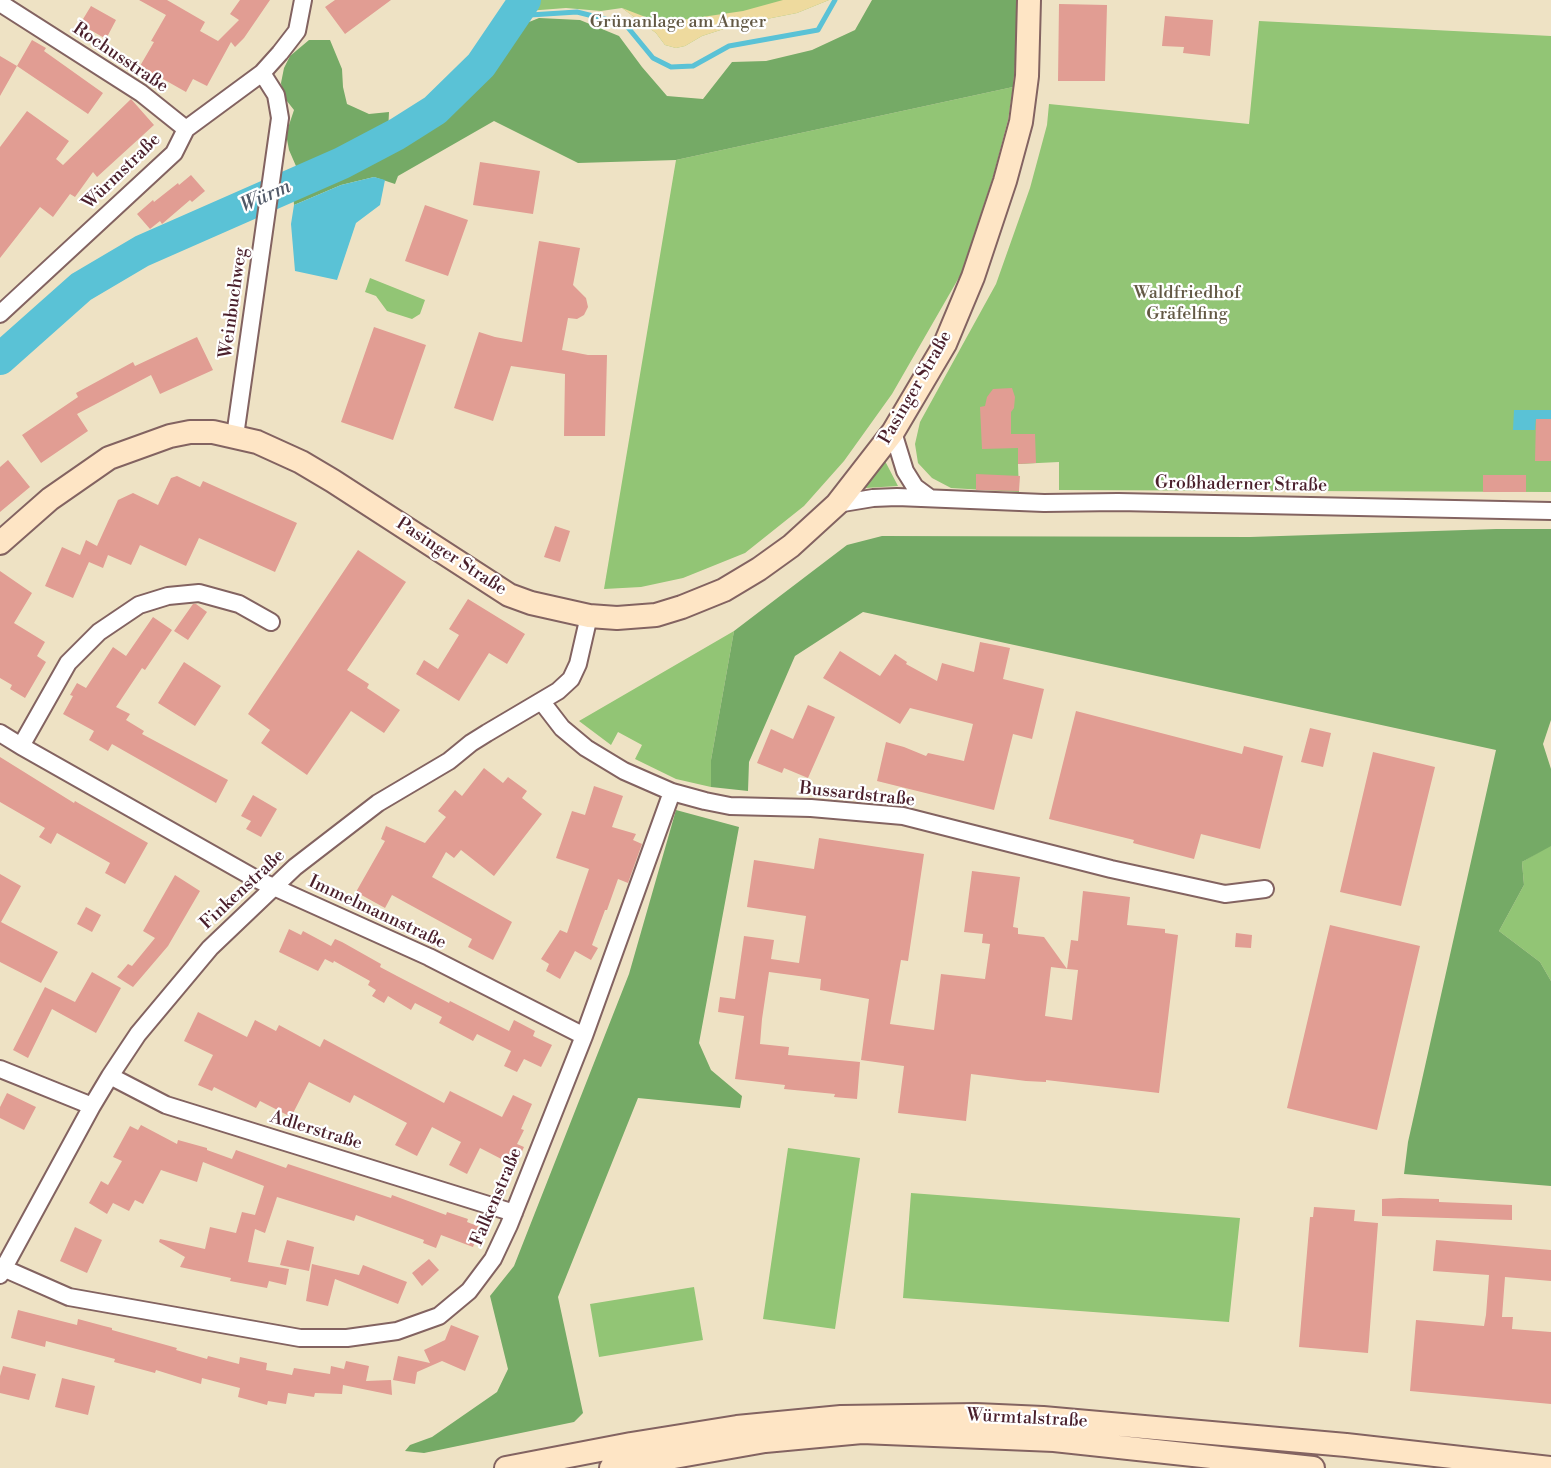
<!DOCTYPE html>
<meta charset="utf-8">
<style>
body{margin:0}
canvas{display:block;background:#eee2c4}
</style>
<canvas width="1551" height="1468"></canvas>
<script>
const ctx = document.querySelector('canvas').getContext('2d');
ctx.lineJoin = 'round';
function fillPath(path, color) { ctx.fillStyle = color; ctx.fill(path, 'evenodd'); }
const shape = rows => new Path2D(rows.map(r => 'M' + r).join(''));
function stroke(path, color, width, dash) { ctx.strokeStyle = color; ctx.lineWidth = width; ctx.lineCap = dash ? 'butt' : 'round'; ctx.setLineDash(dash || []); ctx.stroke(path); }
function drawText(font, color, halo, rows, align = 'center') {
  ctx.font = font + ' "Libre Bodoni",serif'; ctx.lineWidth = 4.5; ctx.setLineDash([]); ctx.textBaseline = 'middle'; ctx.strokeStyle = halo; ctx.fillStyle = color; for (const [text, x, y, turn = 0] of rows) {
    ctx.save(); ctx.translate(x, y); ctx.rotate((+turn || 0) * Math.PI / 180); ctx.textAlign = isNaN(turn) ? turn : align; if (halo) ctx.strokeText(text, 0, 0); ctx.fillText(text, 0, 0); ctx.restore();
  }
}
const green = shape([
 [533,0,829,0,797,13,736,25,702,36,685,46,676,48,665,45,656,33,622,8,601,11,566,8,527,11,526,5],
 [1259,21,1551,36,1551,492,1059,490,1059,462,1018,464,1019,492,951,488,932,478,918,463,915,444,920,422,996,284,1030,188,1047,125,1049,104,1249,124],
 [1013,87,1008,120,993,177,961,274,892,394,844,461,804,506,745,553,683,578,641,587,604,589,676,160],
 [370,278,425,300,420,314,412,319,387,311,376,296,365,292],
 [885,461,898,486,865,488],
 [734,631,711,760,711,787,676,779,635,759,642,745,618,732,611,745,579,721],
 [1549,846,1551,846,1551,981,1540,962,1499,931,1524,885,1522,862],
 [788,1148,860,1158,835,1329,763,1319],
 [911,1193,1240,1218,1229,1322,903,1298],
 [694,1287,703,1340,599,1357,590,1304]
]);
const forest = shape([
 [872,0,1017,0,1017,42,1013,87,676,160,578,163,494,121,398,176,395,184,374,177,341,185,294,205,293,191,366,155,453,110,491,72,514,28,539,18,580,20,619,36,642,67,667,96,703,99,732,62,766,61,812,50,855,30],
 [309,40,330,40,342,69,343,87,347,104,369,114,389,112,388,133,336,162,308,175,299,173,289,150,286,134,294,110,283,96,281,83,284,68,290,56],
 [1496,529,1551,529,1551,720,1543,744,1551,769,1551,846,1522,862,1524,885,1499,931,1540,962,1551,981,1551,1186,1404,1174,1408,1142,1496,750,863,612,795,656,749,762,748,791,711,787,711,760,734,631,847,545,882,536,1250,537],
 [676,810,739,827,699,1043,711,1070,742,1096,740,1108,638,1098,558,1297,583,1413,574,1422,424,1453,405,1451,410,1445,432,1437,497,1392,508,1369,490,1296,514,1266,629,974]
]);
const sand = shape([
 [783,0,829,0,797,13,736,25,702,36,685,46,676,48,665,45,656,33,622,8,661,23,743,11]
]);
const water = shape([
 [374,177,385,180,380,205,356,223,337,280,295,271,291,224,294,205,341,185],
 [1514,410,1551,410,1551,419,1536,419,1535,430,1513,430]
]);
const stream = shape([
 [514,16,577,12,625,24,653,58,671,67,693,66,729,46,818,30,835,0]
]);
const river = shape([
 [0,359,81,287,142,251,342,163,397,134,435,110,481,65,525,0]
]);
const building = shape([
 [139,0,167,0,205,22,200,31,218,41,239,20,230,14,240,0,270,0,244,38,235,47,231,42,207,86,193,79,186,92,140,66,154,42,151,41,166,15],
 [335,0,391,0,345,34,325,7],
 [1059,4,1107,5,1105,81,1058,81],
 [91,6,116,20,106,39,80,24],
 [1165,16,1213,20,1210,56,1183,53,1184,47,1162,46],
 [32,40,46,48,44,51,103,93,88,114,17,66],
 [0,56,17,66,0,96],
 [131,99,154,125,97,177,93,172,75,197,70,194,53,217,40,207,0,258,0,147,27,111,69,141,56,159,63,165],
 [480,162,540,171,533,214,473,205],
 [191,175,205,191,192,202,190,200,162,224,160,221,150,229,137,214,153,200,154,202,178,183,179,185],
 [425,205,468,220,448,276,405,261],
 [539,241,580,248,573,285,586,298,588,307,584,315,577,319,568,318,562,350,588,355,607,355,605,436,564,436,565,374,511,366,493,421,454,408,479,332,495,337,522,342],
 [374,327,426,345,393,440,341,422],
 [197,337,213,370,160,394,151,375,77,414,88,431,41,463,22,435,78,397,76,393,133,362,135,366],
 [1012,388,1015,397,1014,408,1011,412,1011,434,1035,434,1036,463,1018,464,1018,448,982,449,980,407,985,406,987,397,993,389],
 [1536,419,1551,419,1551,461,1535,461],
 [8,460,30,487,0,512,0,467],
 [976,474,1020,476,1019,491,976,490],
 [1483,475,1526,475,1526,492,1483,492],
 [177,476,200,487,203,481,297,523,275,572,199,538,186,566,140,545,131,565,108,555,103,568,89,562,73,598,45,586,62,547,80,555,86,540,97,546,118,500,133,493,158,505,171,478],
 [555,526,570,531,560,562,544,557],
 [358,550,406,582,347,670,369,684,367,688,400,710,384,733,351,711,307,775,261,743,270,730,248,714],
 [0,571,32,593,14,623,45,642,37,656,46,662,25,698,10,689,12,685,0,678],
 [468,599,525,634,507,664,489,653,459,701,416,674,424,660,438,669,459,635,449,629],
 [193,604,196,604,207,612,188,640,174,631],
 [153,617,172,630,145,670,142,668,116,707,130,714,126,720,144,731,142,734,228,780,216,803,112,744,108,751,89,740,94,731,63,714,73,696,70,695,77,683,86,688,113,647,126,656],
 [980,642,1010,648,1003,679,1044,689,1032,739,1013,734,994,810,877,781,886,742,904,747,926,756,928,753,964,761,973,724,910,708,900,724,823,678,840,651,880,676,895,654,907,662,906,664,937,681,942,663,974,672],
 [184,662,221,686,195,726,158,703],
 [808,705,835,717,808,778,784,768,782,773,757,763,771,729,793,739],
 [1076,711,1242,754,1244,746,1283,756,1260,849,1201,834,1194,859,1133,843,1134,840,1049,819],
 [1310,728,1331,733,1323,767,1301,762],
 [1373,752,1435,767,1401,906,1340,892],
 [0,757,74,803,75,801,80,804,148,843,125,884,105,873,110,863,57,833,51,844,39,837,45,828,0,802],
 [484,768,503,783,508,777,527,791,522,798,542,814,494,876,461,850,454,858,446,852,432,877,512,922,493,960,468,947,472,939,392,895,385,908,356,892,385,841,381,839,386,826,425,843,446,817,438,811,455,790,462,796],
 [594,786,623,796,612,827,636,834,633,840,642,844,628,883,618,879,607,910,605,910,592,945,598,948,591,960,575,951,560,979,546,971,549,964,541,959,560,930,567,933,589,869,556,858,572,811,585,815],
 [253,795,277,809,261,837,246,829,251,821,241,816],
 [819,838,924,854,908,961,901,960,890,1024,934,1030,941,974,985,979,990,944,982,943,983,934,964,932,972,871,1020,877,1013,927,1018,928,1018,934,1044,937,1067,969,1051,967,1045,1016,1072,1020,1078,970,1067,969,1071,940,1078,941,1083,891,1130,897,1127,925,1165,929,1165,933,1178,935,1159,1093,1046,1080,1046,1082,1026,1081,971,1074,966,1121,898,1113,904,1066,861,1060,869,999,820,990,821,979,769,972,762,1019,760,1044,789,1047,788,1055,860,1062,857,1099,834,1097,835,1094,784,1089,785,1085,735,1079,744,1016,718,1012,720,997,735,999,744,936,774,940,771,959,799,963,806,916,747,907,754,860,814,869],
 [0,874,21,886,1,922,58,952,41,983,0,962],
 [175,875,200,891,168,946,133,987,117,977,128,964,132,966,155,938,143,931],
 [86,907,101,915,92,932,77,924],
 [1330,925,1420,946,1377,1130,1287,1108],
 [289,929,301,935,303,931,331,946,335,939,342,942,381,964,380,967,397,976,449,1003,450,1001,509,1031,514,1020,535,1031,533,1036,552,1045,541,1067,524,1059,517,1072,504,1066,511,1051,477,1034,473,1041,439,1023,442,1017,415,1003,411,1010,388,996,384,1003,372,996,376,990,368,985,370,981,334,961,333,963,325,959,318,971,279,952],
 [1236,933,1252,935,1251,948,1235,947],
 [92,972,121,988,96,1033,52,1009,28,1058,13,1050,45,987,75,1002],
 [198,1012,247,1037,255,1020,276,1031,279,1025,320,1047,324,1039,444,1103,450,1091,502,1117,513,1095,532,1104,521,1129,524,1130,517,1144,524,1147,515,1166,480,1148,467,1174,449,1165,461,1142,432,1127,417,1156,395,1145,407,1123,354,1095,350,1103,309,1082,291,1117,260,1101,256,1108,214,1087,212,1091,198,1085,213,1055,184,1041],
 [7,1093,36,1107,24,1130,0,1118,0,1107],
 [141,1125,177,1144,178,1140,207,1148,207,1150,232,1159,236,1150,286,1168,288,1164,391,1198,392,1195,446,1215,447,1212,468,1219,467,1222,480,1227,473,1247,441,1235,436,1248,423,1243,424,1240,356,1215,354,1221,277,1197,265,1233,255,1229,248,1262,289,1269,286,1285,269,1281,267,1288,230,1281,231,1278,180,1267,185,1257,159,1242,160,1239,205,1249,210,1227,236,1233,242,1212,255,1215,264,1186,203,1162,197,1182,161,1170,143,1204,135,1200,129,1211,113,1203,107,1214,89,1203,101,1181,108,1185,122,1161,113,1157,130,1126,138,1130],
 [1400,1198,1439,1199,1439,1202,1512,1205,1512,1220,1382,1216,1382,1199],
 [1314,1207,1355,1210,1354,1221,1378,1223,1368,1353,1299,1347,1310,1217,1313,1217],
 [75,1227,102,1240,87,1273,60,1261],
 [287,1240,314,1247,309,1271,280,1265],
 [1436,1240,1551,1250,1551,1281,1505,1277,1502,1317,1513,1317,1512,1329,1551,1332,1551,1404,1410,1391,1416,1320,1484,1326,1486,1315,1489,1275,1433,1271],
 [429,1259,439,1270,422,1286,412,1273],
 [312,1264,359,1275,363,1265,407,1282,398,1304,335,1279,328,1306,306,1301],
 [18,1310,77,1325,78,1319,104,1326,112,1328,112,1330,177,1348,176,1350,207,1359,208,1356,239,1364,240,1357,267,1363,266,1370,292,1375,294,1368,330,1374,331,1366,344,1369,346,1361,369,1366,366,1381,391,1380,392,1395,343,1385,342,1394,315,1393,314,1397,288,1393,286,1404,268,1401,267,1405,238,1397,240,1388,202,1378,201,1384,156,1370,155,1373,114,1362,115,1359,46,1341,45,1347,11,1338],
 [451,1325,479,1336,465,1371,442,1361,417,1372,415,1384,393,1380,398,1356,430,1363,424,1350,445,1340],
 [3,1366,36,1374,29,1400,0,1393,0,1376],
 [62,1378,95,1386,88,1415,55,1407]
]);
const minor = shape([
 [0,3,141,93,186,129],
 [0,314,174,153,186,129,262,73,280,53,297,31,303,0],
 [893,432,905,471,915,487,930,498],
 [235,436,280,118,276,95,262,73],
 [837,504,873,498,897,497,1044,503,1118,502,1551,511],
 [542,702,562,728,586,748,624,771,672,792,705,801,730,806,811,808,903,816,1111,869,1225,894,1265,889],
 [0,733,21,746,256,879,429,957,584,1036],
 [21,746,68,663,99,632,139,605,168,596,199,593,239,604,271,622],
 [0,1069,92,1106],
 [110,1076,166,1105,514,1213],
 [3,1268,69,1297,300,1338,347,1338,397,1331,439,1316,469,1291,493,1259,509,1225,584,1036,672,792],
 [0,1275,92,1106,110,1076,138,1034,210,948,295,867,378,803,449,761,471,743,487,733,558,691,571,679,578,664,589,616]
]);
const secondary = shape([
 [0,543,50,499,109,458,170,436,190,432,213,432,257,442,301,462,333,481,509,595,531,603,589,616,617,618,656,615,682,607,724,590,759,569,791,546,837,504,893,432,945,344,973,277,1005,181,1021,122,1027,76,1029,0],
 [506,1468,631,1444,737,1427,841,1417,976,1415,1043,1418,1346,1445,1550,1468],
 [611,1468,765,1441,862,1432,1054,1440,1313,1468]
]);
const parkNames = [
 ["Grünanlage am Anger",678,23],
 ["Waldfriedhof",1187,294],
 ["Gräfelfing",1187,315]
];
const streetNames = [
 ["Rochusstraße",120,58,34],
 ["Würmstraße",122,172,-44],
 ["Weinbuchweg",234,303,-82],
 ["Pasinger Straße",916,388,-60],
 ["Großhaderner Straße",1241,485,1],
 ["Pasinger Straße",451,557,33],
 ["Bussardstraße",857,795,6],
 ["Finkenstraße",243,890,-43],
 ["Immelmannstraße",377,913,25],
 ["Adlerstraße",316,1131,17],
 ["Falkenstraße",497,1197,-67],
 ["Würmtalstraße",1027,1419,3]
];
const waterNames = [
 ["Würm",266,197,-24]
];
fillPath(green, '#92c575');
fillPath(forest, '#75aa66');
fillPath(sand, '#eeda9e');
fillPath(water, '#5ac2d6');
stroke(stream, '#5ac2d6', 5);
stroke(river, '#5ac2d6', 32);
fillPath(building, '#e19d93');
stroke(minor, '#836361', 20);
stroke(secondary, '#836361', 26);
stroke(minor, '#fff', 16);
stroke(secondary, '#fee5c5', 22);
drawText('18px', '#635945', '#fff', parkNames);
drawText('18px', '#4a1f2b', '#fff', streetNames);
drawText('italic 20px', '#505867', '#fff', waterNames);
</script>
